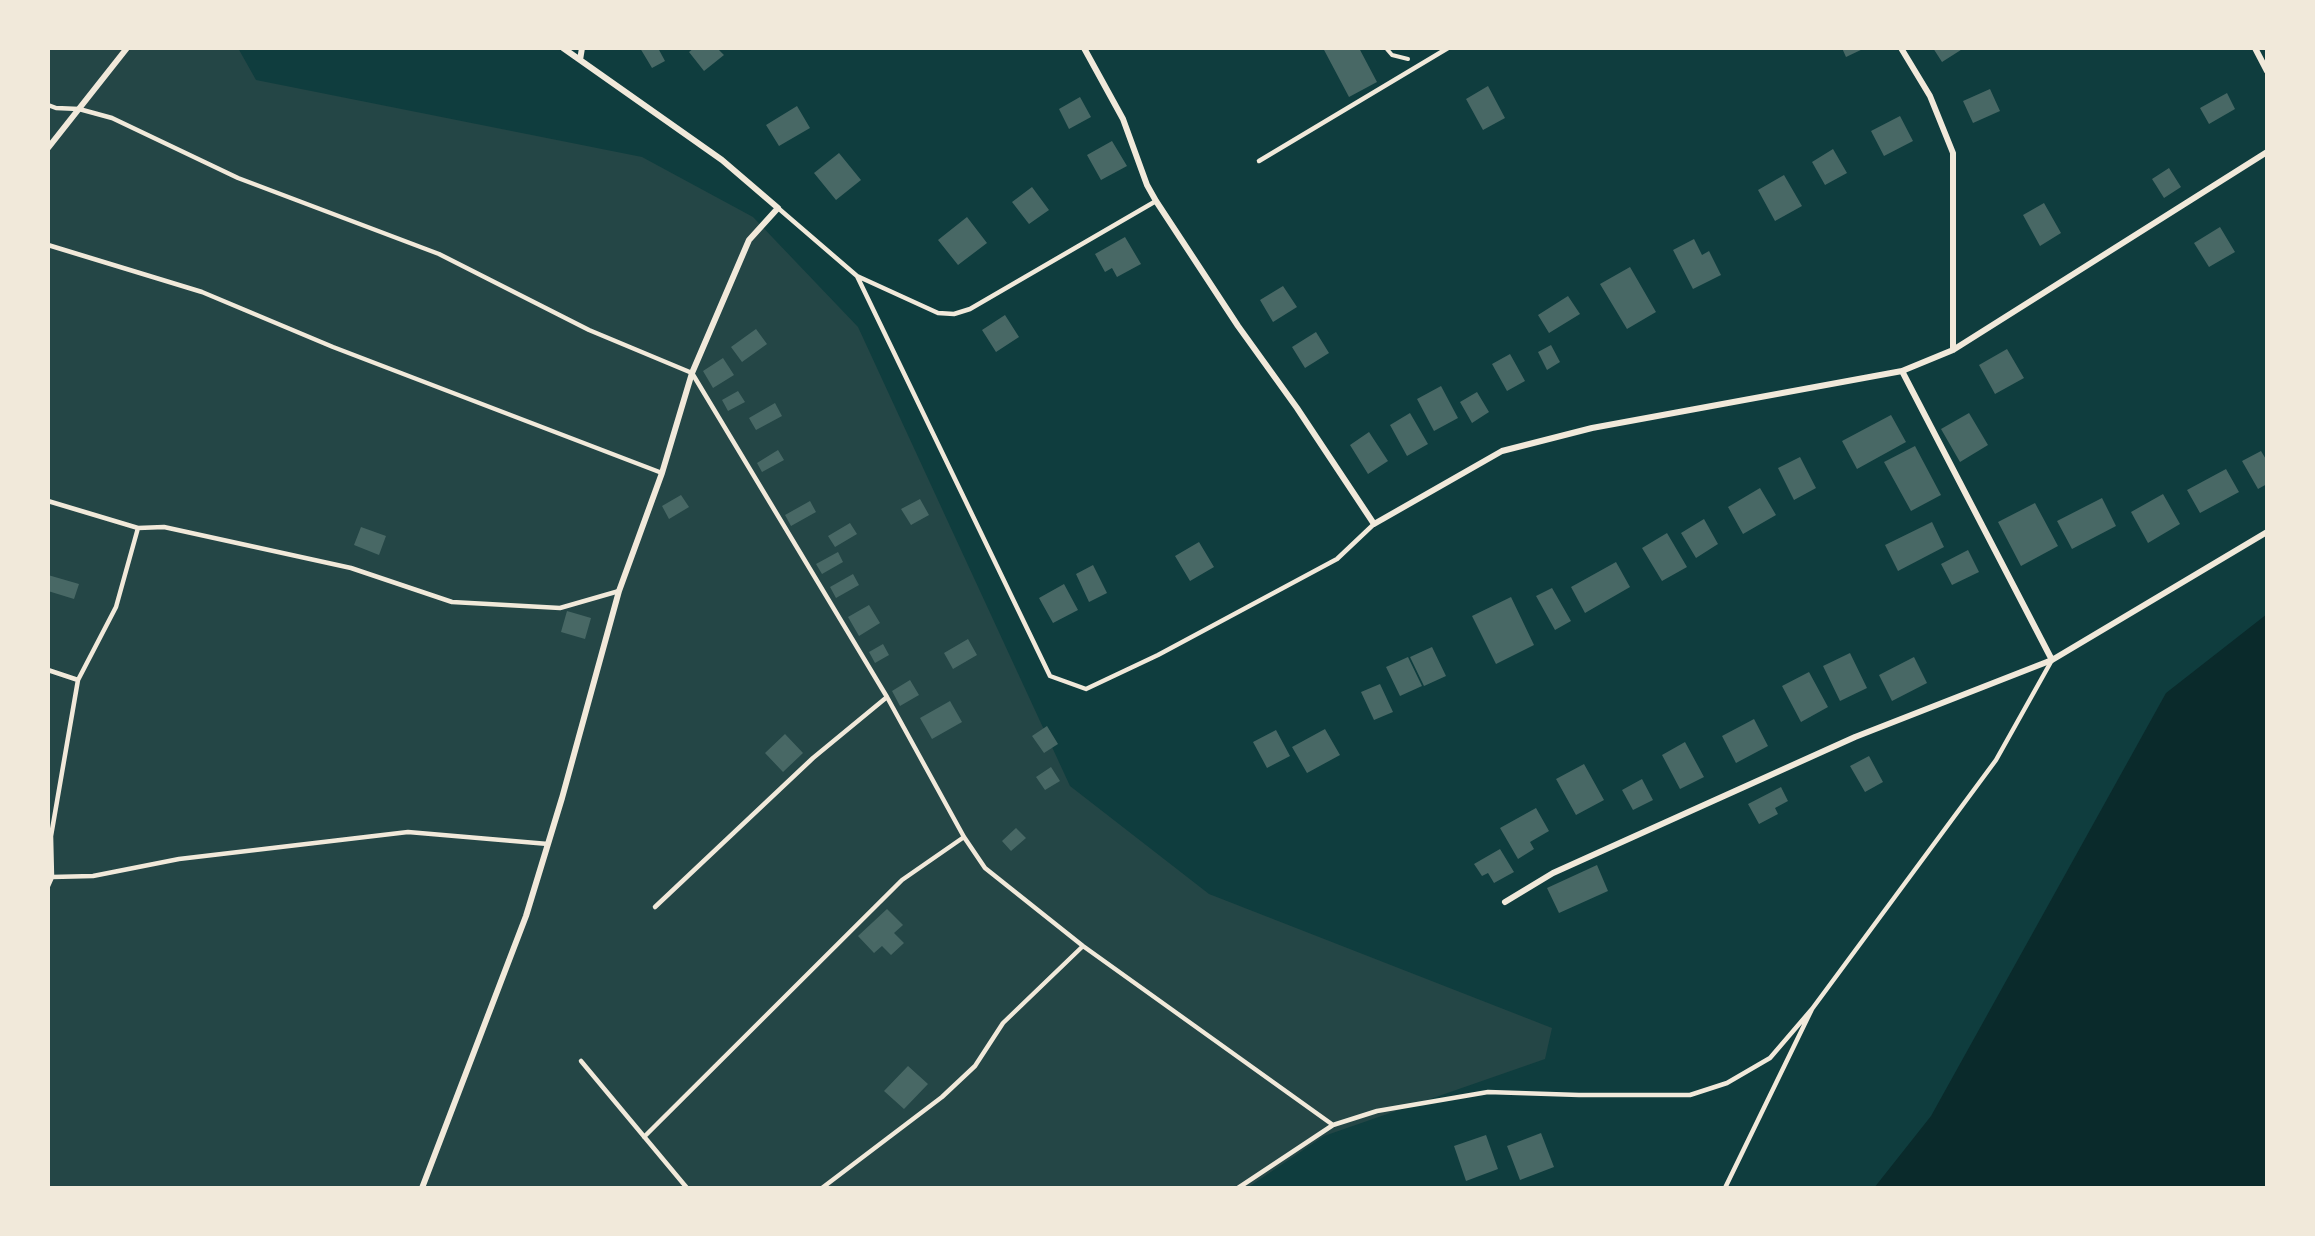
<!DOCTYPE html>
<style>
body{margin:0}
#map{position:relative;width:2315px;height:1236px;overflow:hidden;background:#0f3d3e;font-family:"Fira Sans Condensed",sans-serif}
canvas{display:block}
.frame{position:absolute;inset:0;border:50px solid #f1e9da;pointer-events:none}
</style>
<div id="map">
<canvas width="2315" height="1236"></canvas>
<div class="frame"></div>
</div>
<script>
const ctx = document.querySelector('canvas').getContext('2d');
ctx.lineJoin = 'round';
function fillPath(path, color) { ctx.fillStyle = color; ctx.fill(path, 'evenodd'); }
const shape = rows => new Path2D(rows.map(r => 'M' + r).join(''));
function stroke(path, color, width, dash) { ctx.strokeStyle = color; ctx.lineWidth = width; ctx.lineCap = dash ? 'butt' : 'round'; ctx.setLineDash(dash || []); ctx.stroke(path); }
const green = shape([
 [48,48,238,48,256,80,642,157,753,217,858,327,1070,786,1209,894,1552,1028,1545,1059,1324,1136,1247,1188,48,1188]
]);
const water = shape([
 [2267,614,2267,1188,1874,1188,1931,1116,2166,693]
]);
const building = shape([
 [640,48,658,48,665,61,652,68],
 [694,48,717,48,724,55,704,71,689,52],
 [1323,48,1359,48,1377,82,1349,97],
 [1842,48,1865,48,1846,57],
 [1933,48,1964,48,1942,62],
 [1488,86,1505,118,1483,130,1466,99],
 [1990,89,2000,111,1973,123,1963,101],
 [2227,93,2235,109,2209,124,2200,108],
 [1080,97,1091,117,1069,129,1059,109],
 [797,106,810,128,779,146,766,125],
 [1900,116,1913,141,1884,156,1871,131],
 [1112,141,1127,166,1101,180,1087,155],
 [1833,149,1847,173,1825,185,1812,162],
 [839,153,861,180,836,200,814,173],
 [2169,168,2181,187,2164,198,2152,179],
 [1784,175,1802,206,1775,221,1758,190],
 [1032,187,1049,210,1029,224,1012,202],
 [2044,203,2061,233,2040,246,2023,215],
 [967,217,987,243,958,265,938,240],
 [2220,227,2235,252,2209,267,2194,243],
 [1125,237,1141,264,1117,277,1112,268,1105,272,1095,254],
 [1694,239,1702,255,1709,251,1721,275,1693,289,1673,250],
 [1630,267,1656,312,1627,329,1600,284],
 [1283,286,1297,307,1273,322,1260,300],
 [1568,296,1580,314,1549,333,1538,315],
 [1005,315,1019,337,996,352,982,330],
 [756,329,767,344,742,362,731,347],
 [1316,332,1329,353,1305,368,1292,347],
 [1551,345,1560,362,1547,370,1538,352],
 [2007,349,2024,378,1995,394,1979,365],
 [1510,354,1525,381,1507,391,1492,364],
 [723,358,734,375,713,388,703,371],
 [1441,386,1458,418,1434,431,1417,399],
 [738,391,745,402,728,411,722,400],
 [1477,392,1489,412,1472,423,1460,402],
 [775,403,782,416,756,430,749,418],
 [1410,413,1428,444,1407,456,1390,425],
 [1969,413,1988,445,1960,462,1941,429],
 [1891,415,1906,442,1857,469,1842,441],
 [1369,432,1388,461,1368,474,1350,445],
 [1915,446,1941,495,1911,511,1884,462],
 [778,450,784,460,762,472,757,463],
 [2261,451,2267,461,2267,484,2258,489,2242,461],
 [1800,457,1816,488,1794,500,1778,468],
 [2226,469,2239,492,2200,513,2187,490],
 [1760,488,1776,515,1743,534,1728,507],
 [2163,494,2180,524,2148,543,2131,512],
 [681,495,689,507,669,519,662,506],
 [2102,498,2116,526,2072,549,2057,521],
 [920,499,929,515,911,525,901,509],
 [810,501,816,512,791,526,785,515],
 [2035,503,2058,546,2021,566,1998,522],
 [1704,519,1718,544,1696,558,1681,533],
 [1932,522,1944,547,1898,571,1885,545],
 [850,523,857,534,835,547,828,536],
 [361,527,386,536,379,555,354,545],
 [1667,533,1687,567,1662,581,1642,548],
 [1199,542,1214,567,1190,581,1175,556],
 [1968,550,1979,572,1952,585,1941,564],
 [838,552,843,562,822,574,816,564],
 [1616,562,1630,587,1585,613,1571,587],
 [1093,565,1107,593,1089,602,1076,574],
 [853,574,859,585,836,598,830,587],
 [48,575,79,584,74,599,48,591],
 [1064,584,1078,610,1053,623,1039,598],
 [1552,588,1571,621,1555,630,1536,596],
 [1511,597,1534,645,1496,664,1472,616],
 [869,605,880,623,859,636,848,617],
 [567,611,591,618,585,639,561,632],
 [968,639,977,655,953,669,944,653],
 [883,644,889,655,875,663,869,652],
 [1432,647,1446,676,1424,686,1410,657],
 [1850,653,1867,688,1840,701,1823,666],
 [1408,657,1422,686,1400,696,1386,667],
 [1914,657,1927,683,1892,701,1879,675],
 [1809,672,1828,707,1801,722,1782,686],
 [910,680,919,695,900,706,892,691],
 [1380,684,1393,712,1374,720,1361,692],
 [950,701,962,722,932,739,920,718],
 [1754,719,1768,746,1736,763,1722,736],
 [1047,726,1058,744,1044,753,1032,736],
 [1325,729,1340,755,1307,773,1292,747],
 [1276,730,1290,756,1267,768,1253,742],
 [785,734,803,753,783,772,765,753],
 [1685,742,1704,777,1680,789,1662,755],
 [1869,756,1883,782,1865,792,1850,766],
 [1584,764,1604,800,1576,815,1556,779],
 [1051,767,1060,781,1045,790,1036,777],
 [1642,779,1653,800,1633,810,1622,790],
 [1781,787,1788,801,1775,808,1778,814,1759,824,1748,804],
 [1536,808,1549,831,1530,842,1534,849,1518,859,1500,828],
 [1016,828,1026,838,1011,851,1002,841],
 [1500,849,1514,872,1494,883,1488,873,1482,876,1474,864],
 [1597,865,1608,891,1559,913,1547,888],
 [887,909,903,925,894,933,904,943,891,955,882,946,874,953,858,936],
 [908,1066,928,1084,904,1109,884,1091],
 [1541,1133,1554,1167,1520,1180,1507,1146],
 [1486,1135,1498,1169,1466,1181,1454,1146]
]);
const path = shape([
 [1386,48,1392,55,1408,59]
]);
const service = shape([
 [48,105,56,108,79,109,112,118,238,178,439,254,589,330,692,373,887,697,964,837,985,868,1083,946,1333,1125],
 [1259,161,1448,48],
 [778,208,857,276,938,313,954,314,970,309,1156,201],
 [48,245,202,292,333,347,662,473],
 [857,276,1050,676,1086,689,1158,655,1337,559,1374,524],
 [48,501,138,528,164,527,351,568,452,602,560,608,619,591],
 [48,670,78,680],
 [52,877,93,876,179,859,408,832,548,844],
 [48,886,52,877,51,836,78,680,116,607,138,528],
 [655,907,813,758,887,697],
 [581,1061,687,1188],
 [644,1137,902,880,964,837],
 [822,1188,942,1097,975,1066,1003,1023,1083,946],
 [1238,1188,1333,1125,1377,1111,1488,1092,1579,1095,1690,1095,1727,1083,1770,1058,1812,1009],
 [1725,1188,1812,1009,1996,760,2052,660]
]);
const minor = shape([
 [1084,48,1123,119,1147,185,1156,201,1238,326,1297,408,1374,524,1502,451,1592,428,1902,371,1953,350,2267,152],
 [1901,48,1930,96,1953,153,1953,350],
 [2255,48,2267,71],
 [580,60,582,48],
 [48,148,127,48],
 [1902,371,2052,660],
 [1505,902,1553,873,1855,737,2052,660,2267,532],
 [422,1188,526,916,562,798,619,591,662,473,692,373,749,240,778,208,722,160,563,48]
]);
fillPath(green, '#244646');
fillPath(water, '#0a2a2b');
fillPath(building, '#486865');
stroke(path, '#f1e9da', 4);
stroke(service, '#f1e9da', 4.5);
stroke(minor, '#f1e9da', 6);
</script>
